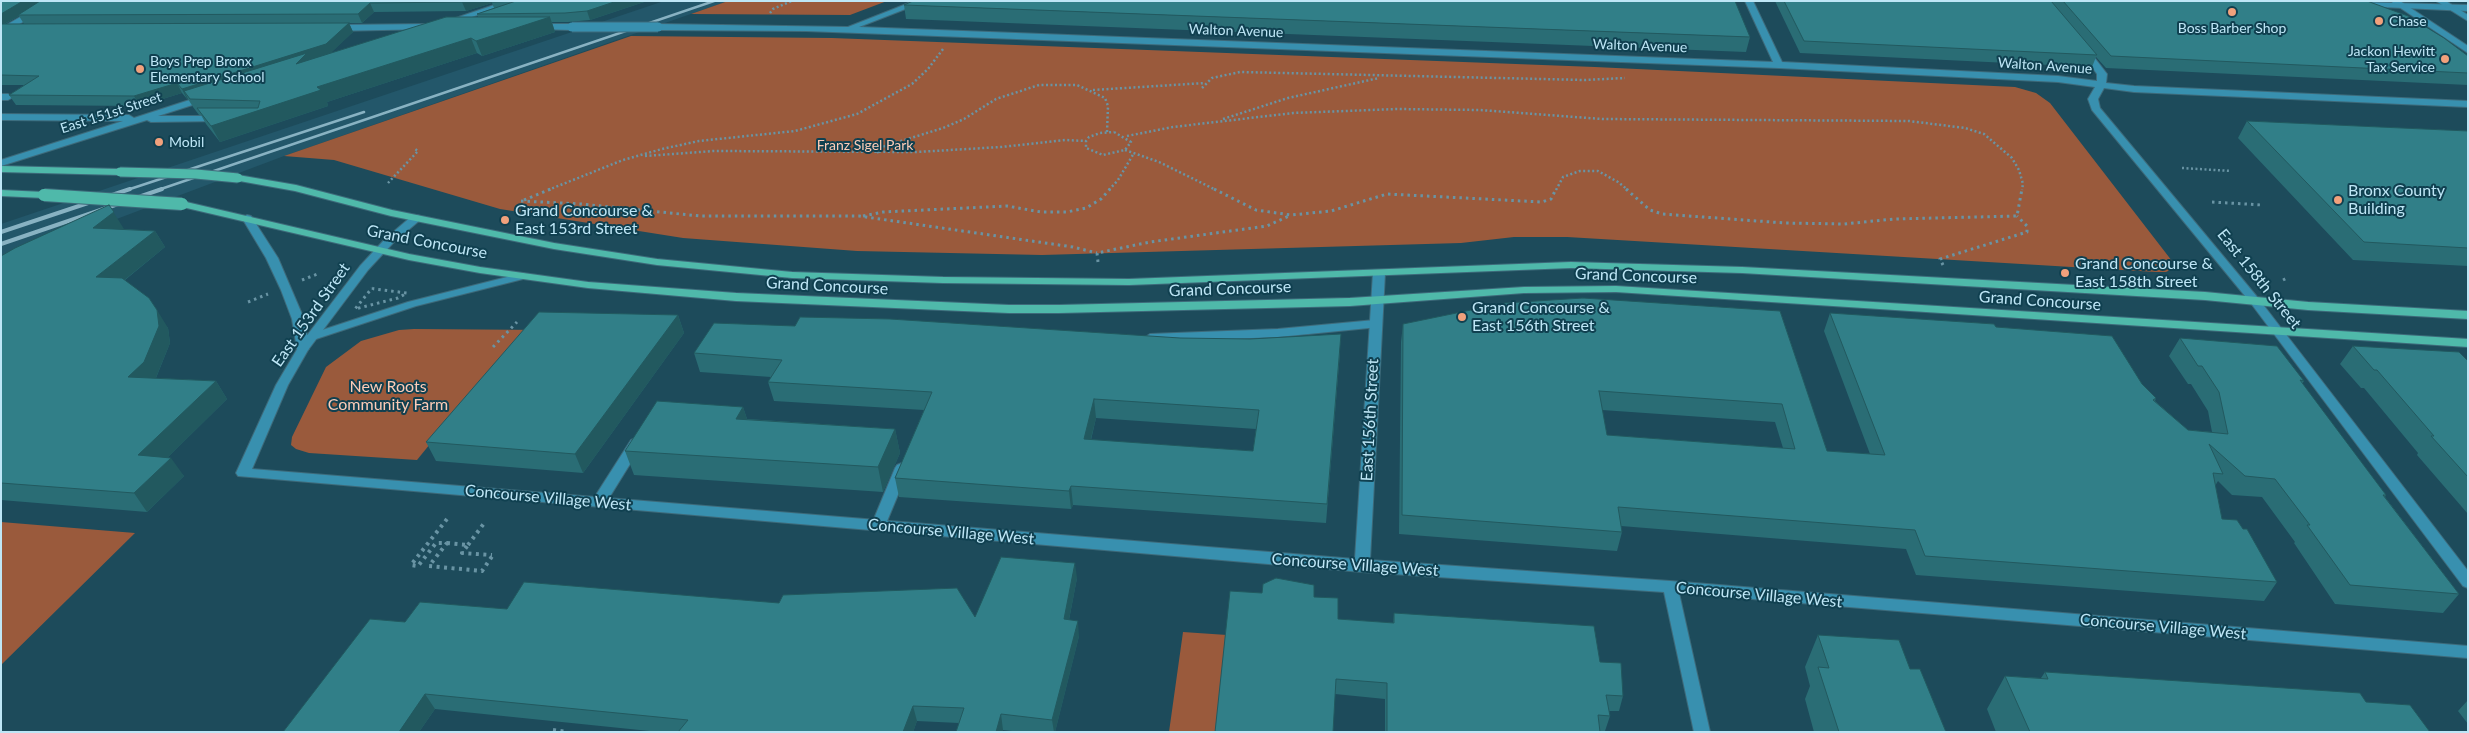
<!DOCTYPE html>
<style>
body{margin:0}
#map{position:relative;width:2469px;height:733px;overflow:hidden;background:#1d4b5b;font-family:Lato,sans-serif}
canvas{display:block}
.frame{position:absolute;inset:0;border:2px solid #bee6f6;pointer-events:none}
</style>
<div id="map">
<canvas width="2469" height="733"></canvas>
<div class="frame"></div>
</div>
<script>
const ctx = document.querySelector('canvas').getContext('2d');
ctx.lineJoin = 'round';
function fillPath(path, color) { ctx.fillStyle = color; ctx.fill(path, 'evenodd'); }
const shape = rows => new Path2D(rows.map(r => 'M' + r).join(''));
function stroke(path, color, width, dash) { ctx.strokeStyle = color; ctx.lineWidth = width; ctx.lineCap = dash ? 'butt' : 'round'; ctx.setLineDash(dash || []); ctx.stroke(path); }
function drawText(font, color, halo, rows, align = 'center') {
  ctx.font = font + ' Lato,sans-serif'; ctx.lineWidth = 4; ctx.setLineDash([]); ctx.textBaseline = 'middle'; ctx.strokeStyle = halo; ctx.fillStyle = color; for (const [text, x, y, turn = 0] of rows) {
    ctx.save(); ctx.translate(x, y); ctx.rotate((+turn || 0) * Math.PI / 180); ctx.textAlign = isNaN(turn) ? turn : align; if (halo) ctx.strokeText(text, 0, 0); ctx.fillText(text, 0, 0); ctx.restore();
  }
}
const built = shape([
 [664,1,728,1,284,156,106,223,1,275,1,224]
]);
const green = shape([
 [728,1,887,1,850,15,691,14],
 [631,36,832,38,1595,67,2015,87,2036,93,2050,103,2172,261,2174,268,2166,272,2156,272,1567,237,1514,237,1461,243,1042,255,857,251,683,238,500,209,334,160,284,156],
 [414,329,546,330,430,444,417,460,309,453,296,449,291,445,292,437,326,367,361,341,399,330],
 [1,522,135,533,1,665],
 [1183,632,1227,635,1216,732,1169,732]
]);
const pathFar2 = shape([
 [770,13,773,9,792,1],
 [1202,88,1212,78,1240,72,1585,80,1625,78],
 [1093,90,1205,83],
 [1223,119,1288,98,1379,78],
 [1114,132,1131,142,1125,150,1103,155,1086,148,1086,141,1089,137,1100,133,1114,132],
 [1127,136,1173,127,1293,113,1397,109,1480,110,1602,119,1909,121,1965,128,1984,134,2012,158,2019,170,2023,184,2022,190],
 [1125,150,1159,162,1216,190],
 [877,153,882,147,943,128,964,119,996,99,1039,85,1077,85,1105,98,1108,106,1107,132],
 [645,156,714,151,917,152,1001,147,1065,140,1086,141],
 [2182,168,2231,171],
 [388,183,418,151,415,149],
 [548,190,623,160,662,149,699,141,795,131,857,114,912,84,928,69,943,49],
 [1109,190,1118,180,1134,153],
 [1556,190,1563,177,1580,171,1598,171,1618,182,1628,190]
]);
const pathFar1 = shape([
 [1214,189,1256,210,1291,215,1331,211,1387,194,1542,202,1551,199,1556,189],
 [1626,189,1650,210,1662,214,1785,223,1844,224,1894,219,2017,216,2022,189],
 [524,200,551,189],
 [521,201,581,204,700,216,859,216,1073,247,1097,253],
 [2212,202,2262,205],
 [863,216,883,212,1007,206,1041,212,1067,212,1086,208,1101,199,1110,189],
 [1098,262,1097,253,1150,242,1267,226,1291,215],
 [1943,265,1940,259,2027,232,2027,226,2017,216],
 [302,280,320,273],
 [2283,280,2287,278],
 [372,288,374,289,407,293,398,298,355,309,372,288],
 [248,302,268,294],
 [493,347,517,322]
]);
const path = shape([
 [447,519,411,565,418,566,436,543,447,543,429,566,482,571,493,555],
 [447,543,468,545,462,553,492,555],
 [468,545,485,522],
 [553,730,567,732]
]);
const service = shape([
 [1,94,8,94,13,97,8,100,1,100,1,94],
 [247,215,251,216,278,258,304,319,307,335,408,302,523,273,529,276,527,278,416,306,316,339,307,338,309,349,303,353,297,349,292,319,281,290,266,258,242,218,247,215],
 [636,438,643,443,604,506,594,506,592,502,594,498,631,440,636,438],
 [902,463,907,465,909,468,885,526,883,530,873,530,871,526,895,468,897,465,902,463]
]);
const pedestrian = shape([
 [1375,320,1379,321,1381,324,1379,327,1278,337,1150,342,1144,338,1150,334,1278,329,1375,320]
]);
const minor = shape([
 [48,1,58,1,1,35,1,28,48,1],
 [506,1,519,1,451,24,444,22,506,1],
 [914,1,926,1,859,27,1773,62,1745,1,1753,1,1782,62,2058,76,2097,81,2097,74,2080,50,2084,47,2087,48,2107,74,2106,83,2134,86,2468,101,2468,107,2134,92,2104,88,2098,99,2100,108,2258,298,2468,571,2468,588,2463,586,2250,302,2092,110,2088,99,2095,87,2058,82,1779,68,806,31,658,30,654,27,658,24,848,27,914,1],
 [2357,2,2468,5,2468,11,2360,6,2357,6,2357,2],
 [429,24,433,27,432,29,334,31,330,28,334,25,429,24],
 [537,24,572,24,576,27,572,30,534,29,533,27,537,24],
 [205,95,210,98,208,100,158,116,219,116,224,119,222,121,151,122,147,120,1,166,1,160,123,121,1,120,1,114,129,115,134,118,205,95],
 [416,215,420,216,421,218,420,220,393,243,368,270,308,350,288,385,252,469,1355,559,1373,273,1379,270,1385,273,1370,560,1670,581,2468,646,2468,658,1679,593,1710,732,1694,732,1664,592,1362,572,238,476,236,473,276,385,299,346,360,266,385,239,412,216,416,215]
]);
const secondary = shape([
 [2390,1,2400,1,2468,46,2468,53,2390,1],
 [2436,1,2446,1,2468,15,2468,21,2436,1]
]);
const primary = shape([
 [1,166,120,169,125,172,120,175,1,172,1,166],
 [238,175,296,185,392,210,554,243,657,259,792,272,943,277,1129,279,1571,262,1742,267,2205,292,2308,302,2468,311,2468,319,2308,310,2205,300,1742,273,1571,268,1129,285,943,283,792,278,657,265,554,249,391,216,295,191,234,180,234,176,238,175],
 [1,190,44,192,49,195,44,198,1,196,1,190],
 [182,201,409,254,480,267,588,282,736,293,1009,305,1059,305,1350,298,1524,287,1616,286,2468,339,2468,347,1616,292,1524,293,1350,306,1059,313,1009,313,736,301,588,288,480,273,409,260,178,206,177,204,182,201]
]);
const railFar1 = shape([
 [127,190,364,112],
 [158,190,714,1]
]);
const rail = shape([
 [1,232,130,189],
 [1,244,162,189]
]);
const minorBridge = shape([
 [572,27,658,27]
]);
const primaryBridgeFar1 = shape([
 [120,172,196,174,238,178]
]);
const primaryBridge = shape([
 [44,195,182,204]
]);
const wall = shape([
 [1,1,647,1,590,20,568,22,552,22,555,32,482,56,477,53,327,102,328,106,220,142,206,124,201,115,199,115,193,107,188,99,187,99,182,93,140,106,16,105,9,95,24,85,1,85],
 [492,3,494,8,477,14,478,17,330,53,353,32,349,23,362,23,374,12,466,11],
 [19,16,24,24,5,24],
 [1775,1,2367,1,2468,56,2468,85,2106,68,2096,57,2092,67,1800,53],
 [904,5,1750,37,1746,52,906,19],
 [2247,121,2468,131,2468,266,2353,260,2238,138],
 [124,229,155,231,165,247,125,280,168,328,170,343,156,378,216,381,227,399,167,458,184,476,147,512,1,500,1,256],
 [1780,311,1827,451,1870,454,1824,331,1830,313,1996,327,2142,384,2156,398,2155,401,2188,430,2212,432,2208,411,2191,384,2188,384,2169,356,2180,338,2304,381,2302,384,2386,495,2385,497,2459,594,2443,613,2335,604,2294,543,2295,542,2262,497,2232,495,2218,481,2215,486,2222,519,2277,582,2264,601,1916,575,1906,549,1621,526,1622,532,1617,551,1399,534,1401,342,1403,324],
 [1602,410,1775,422,1783,448,1607,435],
 [678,315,684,333,583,473,436,461,426,442],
 [2353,346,2468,361,2468,514,2417,455,2418,453,2364,388,2361,388,2340,364],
 [1340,352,1326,523,1073,505,1071,509,899,497,895,478,924,410,774,401,768,382,771,377,700,372,694,353],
 [1096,418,1256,429,1253,451,1091,440],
 [743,407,747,419,895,429,900,453,883,492,634,475,625,451],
 [1077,578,1069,620,1079,636,1055,732,1021,732,1003,730,1003,732,956,732,959,723,917,721,913,732,659,732,435,709,419,732,405,622,507,609,779,603,975,617],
 [1262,593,1314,597,1338,619,1393,623,1394,613,1600,662,1623,696,1619,711,1609,711,1610,716,1605,731,1385,732,1385,699,1335,694],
 [1818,635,1910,669,1946,732,1814,732,1805,699,1810,686,1805,667],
 [2045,672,2430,732,1996,732,1987,709,2005,676,2041,678],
 [2468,700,2468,724,2458,711]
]);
const shadedWall = shape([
 [23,1,44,1,18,15,19,16,4,24,1,24,1,14],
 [465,1,498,1,492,2,492,3,466,11,462,2],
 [617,1,647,1,590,20,587,11],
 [370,3,374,12,362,23,358,14],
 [550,17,555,32,482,56,476,41],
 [349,23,353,32,330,54,190,98,184,91,188,99,187,99,182,89],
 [471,38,477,53,327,102,328,106,220,142,211,126,317,87],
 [177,83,182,93,140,106,134,96],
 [109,205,124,229,103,245,93,228],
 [155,231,165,247,107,294,96,277],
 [157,310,168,328,170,343,155,380,128,377],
 [678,315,684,333,583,473,575,454],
 [216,381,227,399,151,474,138,455],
 [1094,399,1096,418,1086,458,1084,439],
 [743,407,751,431,736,419],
 [895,429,900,453,883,492,878,467],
 [171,458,184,476,147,512,134,493],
 [1071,486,1073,505,1071,509,1069,491],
 [1075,563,1077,578,1066,635,1064,619],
 [1078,621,1079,636,1055,732,1054,732,1052,720],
 [425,694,435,709,419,732,399,732],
 [913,706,917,721,913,732,903,732],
 [1001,714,1003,730,1003,732,996,732]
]);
const building = shape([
 [1,1,23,1,1,14,1,1],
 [40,1,465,1,462,2,370,3,358,14,18,15,40,1],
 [493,1,617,1,587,11,565,13,477,14,516,1,492,2,493,1],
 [913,1,1735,1,1750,37,904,5,913,1],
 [1784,1,2051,1,2097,55,1804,41,1784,1],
 [2063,1,2367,1,2408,16,2444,38,2468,56,2468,73,2111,56,2063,1],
 [446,17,550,17,476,41,471,38,317,87,321,90,211,126,197,108,258,108,260,101,190,99,184,91,307,53,296,64,446,17],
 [349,23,326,44,182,89,177,83,134,96,9,95,39,76,1,75,1,24,349,23],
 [2247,121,2468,131,2468,248,2364,242,2247,121],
 [109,205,114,212,93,228,155,231,96,277,122,278,149,298,157,310,159,326,144,362,128,377,216,381,138,455,171,458,134,493,1,483,1,256,15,248,109,205],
 [1583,298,1780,311,1827,451,1885,455,1830,313,1994,324,1996,327,2112,336,2142,384,2156,398,2153,400,2188,430,2228,434,2219,392,2202,366,2198,366,2180,338,2277,346,2304,381,2300,380,2386,495,2383,495,2459,594,2350,585,2307,525,2310,525,2275,479,2245,476,2209,444,2223,474,2213,473,2222,519,2237,520,2243,529,2247,529,2277,582,1925,556,1915,530,1618,507,1622,532,1402,515,1403,324,1505,303,1583,298],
 [1599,391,1782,404,1795,449,1607,435,1599,391],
 [539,312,678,315,575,454,426,442,539,312],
 [800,317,890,319,1180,338,1250,339,1341,334,1327,504,1071,486,1069,491,895,478,932,392,768,382,782,360,694,353,714,323,795,326,800,317],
 [1094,399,1259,410,1253,451,1084,439,1094,399],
 [2353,346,2459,352,2468,361,2468,477,2431,436,2434,436,2377,370,2374,370,2353,346],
 [657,401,743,407,736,419,895,429,878,467,625,451,657,401],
 [1001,557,1075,563,1064,619,1078,621,1052,720,1001,714,996,732,956,732,964,708,913,706,903,732,678,732,688,720,425,694,399,732,283,732,370,619,405,622,420,602,507,609,524,582,779,603,783,595,957,588,975,617,1001,557],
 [1276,578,1314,585,1314,597,1338,598,1338,619,1394,623,1394,613,1594,626,1600,662,1621,663,1623,696,1606,695,1610,716,1598,715,1600,732,1387,732,1387,683,1336,679,1333,732,1215,732,1230,591,1262,593,1263,584,1276,578],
 [1818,635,1899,640,1910,669,1920,669,1946,732,1839,732,1818,667,1829,668,1818,635],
 [2045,672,2360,693,2366,702,2410,705,2430,732,2030,732,2005,676,2048,679,2045,672]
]);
const markers = [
 [2232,12,5,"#f1a17c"],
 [2379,21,5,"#f1a17c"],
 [2445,59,5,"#f1a17c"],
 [140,69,5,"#f1a17c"],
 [159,142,5,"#f1a17c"],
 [2338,200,5,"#f1a17c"],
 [505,220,5,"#f1a17c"],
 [2065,273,5,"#f1a17c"],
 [1462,317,5,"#f1a17c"]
];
const farPoinames = [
 ["Chase",2389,21],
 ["Boss Barber Shop",2232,28,"center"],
 ["Jackon Hewitt",2435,51,"right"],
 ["Tax Service",2435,67,"right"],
 ["Boys Prep Bronx",150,61],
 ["Elementary School",150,77],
 ["Mobil",169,142]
];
const farStreetnames = [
 ["Walton Avenue",1236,31,2],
 ["Walton Avenue",1640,46,2],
 ["Walton Avenue",2045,66,4],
 ["East 151st Street",111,113,-18]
];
const farParknames = [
 ["Franz Sigel Park",865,145]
];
const poiNames = [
 ["Bronx County",2348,191],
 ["Building",2348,209],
 ["Grand Concourse &",515,211],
 ["East 153rd Street",515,229],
 ["Grand Concourse &",2075,264],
 ["East 158th Street",2075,282],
 ["Grand Concourse &",1472,308],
 ["East 156th Street",1472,326]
];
const streetNames = [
 ["Grand Concourse",427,242,11],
 ["Grand Concourse",1636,276,2],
 ["East 158th Street",2259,279,51],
 ["Grand Concourse",827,286,3],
 ["Grand Concourse",1230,289,-2],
 ["Grand Concourse",2040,301,4],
 ["East 153rd Street",311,315,-55],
 ["East 156th Street",1370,420,-87],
 ["Concourse Village West",548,498,5],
 ["Concourse Village West",951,532,5],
 ["Concourse Village West",1355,565,4],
 ["Concourse Village West",1759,595,5],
 ["Concourse Village West",2163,627,5]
];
const parkNames = [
 ["New Roots",388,387],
 ["Community Farm",388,405]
];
fillPath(built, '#23576a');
fillPath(green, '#9a5a3c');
stroke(service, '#3d6a7a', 2);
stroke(pedestrian, '#3d6a7a', 2);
stroke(minor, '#3d6a7a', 2);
stroke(secondary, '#3d6a7a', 2);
stroke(primary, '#3d6a7a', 2);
stroke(pathFar2, '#6994a4', 2.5, [2, 2.5]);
stroke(pathFar1, '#6994a4', 3, [2.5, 4]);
stroke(path, '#6994a4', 4, [3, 4.5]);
fillPath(service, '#3890af');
fillPath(pedestrian, '#3890af');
fillPath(minor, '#3890af');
fillPath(secondary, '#3890af');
fillPath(primary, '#4fb9aa');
stroke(railFar1, '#88b2c2', 2.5);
stroke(rail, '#88b2c2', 4);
stroke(minorBridge, '#3d6a7a', 11, []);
stroke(primaryBridgeFar1, '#3d6a7a', 11, []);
stroke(primaryBridge, '#3d6a7a', 14, []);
stroke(minorBridge, '#3890af', 9);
stroke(primaryBridgeFar1, '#4fb9aa', 9);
stroke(primaryBridge, '#4fb9aa', 12);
fillPath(wall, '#2a6d75');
fillPath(shadedWall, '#22595f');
fillPath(building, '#317f88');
stroke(building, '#22595f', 1);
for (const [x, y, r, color] of markers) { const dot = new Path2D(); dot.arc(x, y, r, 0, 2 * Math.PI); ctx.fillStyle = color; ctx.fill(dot); stroke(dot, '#104050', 2); }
drawText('14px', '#bee6f6', '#104050', farPoinames, 'left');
drawText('14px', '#bee6f6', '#104050', farStreetnames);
drawText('14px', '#fdccb7', '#104050', farParknames);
drawText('16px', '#bee6f6', '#104050', poiNames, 'left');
drawText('16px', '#bee6f6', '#104050', streetNames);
drawText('16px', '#fdccb7', '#104050', parkNames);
</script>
